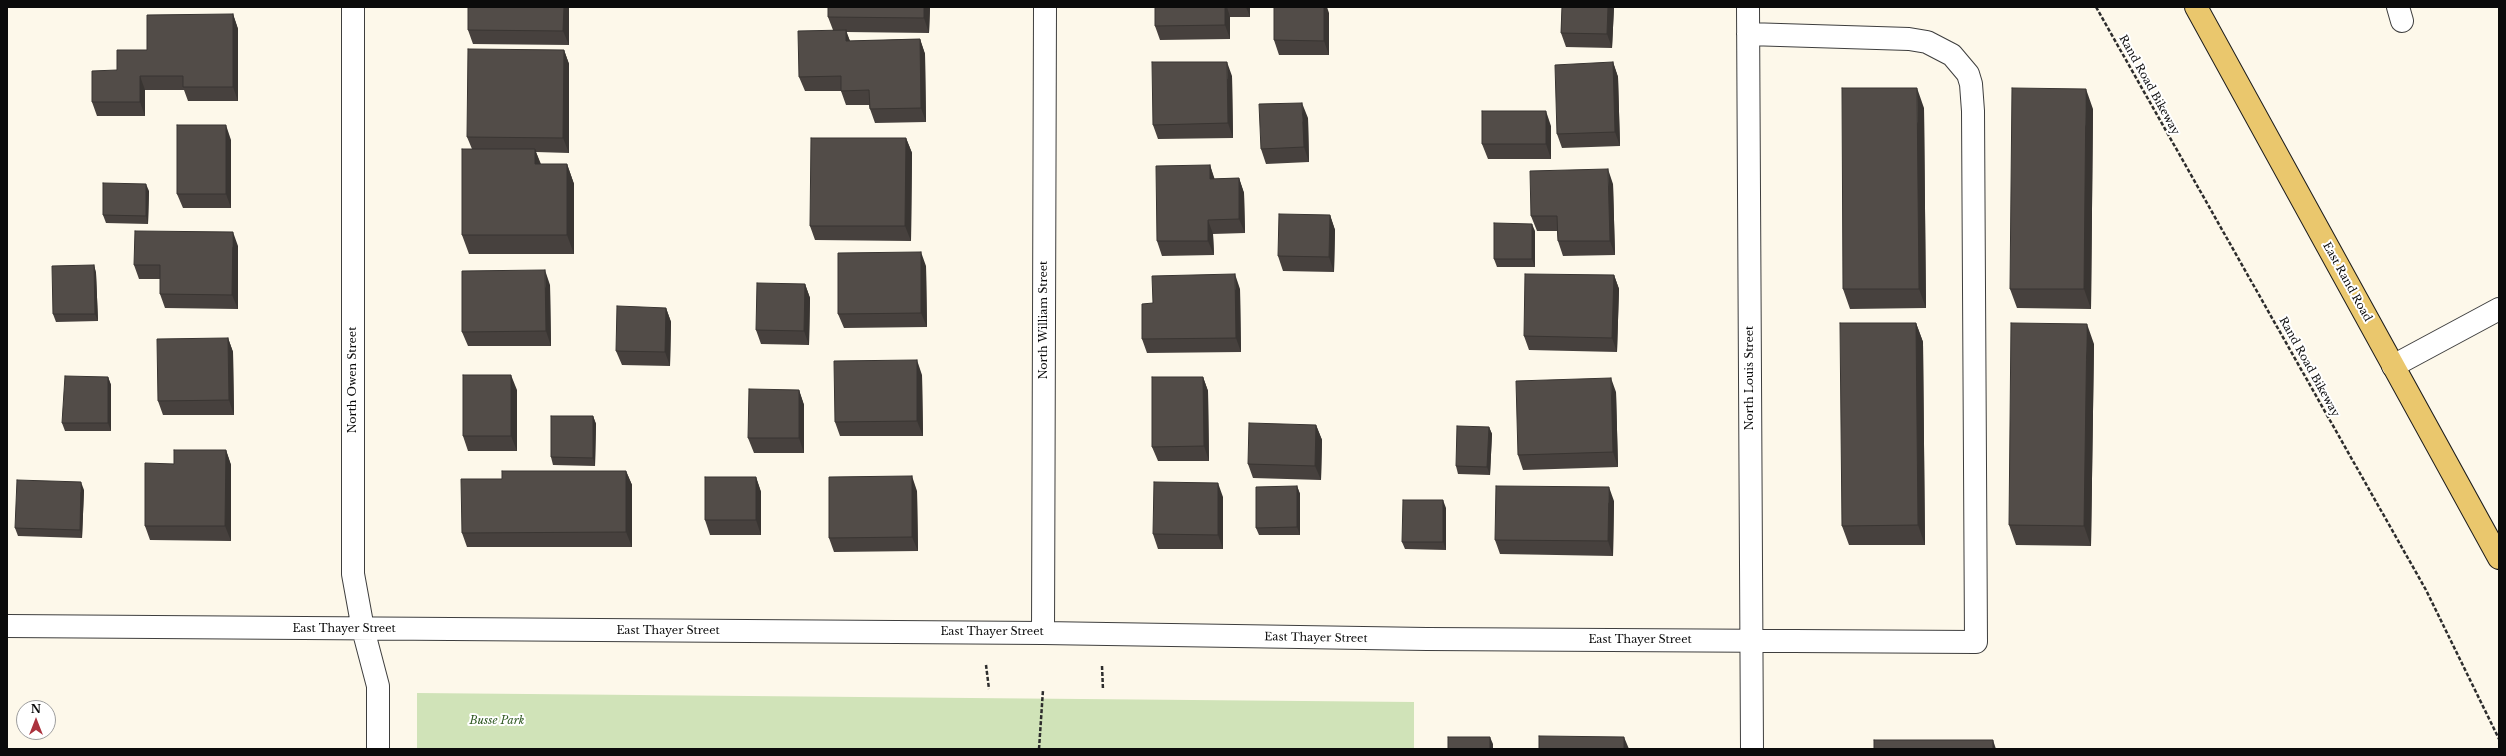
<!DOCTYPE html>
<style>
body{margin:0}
#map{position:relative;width:2506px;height:756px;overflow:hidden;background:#fdf8ea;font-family:"Libre Baskerville",serif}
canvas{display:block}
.frame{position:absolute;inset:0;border:8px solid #0b0b0b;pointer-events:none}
.north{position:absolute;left:16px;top:700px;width:40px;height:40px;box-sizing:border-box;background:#fff;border:1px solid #9d9d9d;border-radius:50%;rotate:0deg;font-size:11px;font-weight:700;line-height:16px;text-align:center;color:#0b0b0b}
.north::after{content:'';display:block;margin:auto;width:14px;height:18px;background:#ab323d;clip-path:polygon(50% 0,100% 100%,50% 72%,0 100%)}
</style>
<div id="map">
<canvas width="2506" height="756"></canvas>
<div class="frame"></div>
<div class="north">N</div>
</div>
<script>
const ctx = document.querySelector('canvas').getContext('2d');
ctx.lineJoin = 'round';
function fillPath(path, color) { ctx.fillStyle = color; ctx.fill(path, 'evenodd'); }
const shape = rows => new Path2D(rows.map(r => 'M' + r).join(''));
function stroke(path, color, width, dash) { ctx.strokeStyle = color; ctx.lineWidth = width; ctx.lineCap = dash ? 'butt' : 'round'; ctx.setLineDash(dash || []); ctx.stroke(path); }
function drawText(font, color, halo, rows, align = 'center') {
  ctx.font = font + ' "Libre Baskerville",serif'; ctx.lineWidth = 4; ctx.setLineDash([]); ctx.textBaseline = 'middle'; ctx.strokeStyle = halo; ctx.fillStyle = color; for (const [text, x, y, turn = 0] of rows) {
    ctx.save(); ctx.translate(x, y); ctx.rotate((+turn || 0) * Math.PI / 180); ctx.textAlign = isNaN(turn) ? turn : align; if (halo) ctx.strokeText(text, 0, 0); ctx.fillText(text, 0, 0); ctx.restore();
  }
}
const green = shape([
 [417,693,1414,702,1414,749,417,749]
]);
const path = shape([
 [2096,7,2426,590,2499,739],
 [986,665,989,689],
 [1102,666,1103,690],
 [1039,749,1043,690]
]);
const service = shape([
 [2398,7,2402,21],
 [2393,366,2499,309]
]);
const minor = shape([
 [353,7,353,574,363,629,378,686,378,749],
 [1748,7,1752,749],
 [7,626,1043,633,1427,639,1976,642,1973,111,1971,84,1968,74,1952,55,1927,42,1909,39,1748,34],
 [1043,633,1045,7]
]);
const primary = shape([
 [2196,7,2499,558]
]);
const wall = shape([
 [468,7,569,7,569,45,473,44,468,30],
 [930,7,929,33,846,32,850,41,920,39,925,54,926,122,875,123,870,109,869,105,846,105,841,91,805,91,799,77,833,30,828,17],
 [1155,7,1250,7,1250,17,1230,17,1230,39,1160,40,1155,26],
 [1562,7,1614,7,1612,48,1566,47,1561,33],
 [1329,13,1329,55,1279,55,1274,40],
 [233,14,238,29,238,101,188,101,184,90,145,90,145,116,97,116,92,102,117,70,147,50],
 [564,50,569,64,569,153,536,152,541,164,567,164,574,184,574,254,469,254,462,235,472,149,467,137],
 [1613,62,1618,77,1620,146,1562,148,1557,134],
 [1232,76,1233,138,1158,139,1153,125],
 [1924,108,1926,308,1850,309,1843,289],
 [2093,109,2091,309,2017,308,2010,289],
 [1308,118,1309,162,1266,164,1261,149],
 [1551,126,1551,159,1488,159,1482,144],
 [906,138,912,153,911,241,815,240,810,226],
 [231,140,231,208,183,208,177,194],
 [1210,165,1214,179,1239,178,1244,193,1245,233,1213,234,1214,255,1162,256,1157,241],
 [1613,184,1615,255,1563,256,1558,241,1557,231,1537,231,1531,216],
 [149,191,148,224,106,223,103,215],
 [1330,215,1335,230,1334,272,1283,271,1278,256],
 [1535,231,1535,267,1497,267,1494,259],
 [238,246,238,309,165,308,160,294,160,279,139,279,134,265],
 [94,265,96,273,98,321,56,322,53,314],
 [926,266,927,327,844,328,838,314],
 [1614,275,1619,289,1617,352,1529,350,1524,336],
 [805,284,810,298,809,345,761,344,756,330],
 [550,285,551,346,468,346,462,332],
 [1240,289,1241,352,1147,353,1142,339,1153,303],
 [666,308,671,322,670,366,622,365,616,351],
 [1916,323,1923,342,1925,545,1849,545,1842,526],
 [228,338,233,352,234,415,163,415,158,401],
 [2094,344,2091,546,2016,545,2009,525],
 [922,375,923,436,840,436,835,422],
 [108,377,111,385,111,431,65,431,62,423],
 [1203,377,1208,391,1209,461,1158,461,1152,447],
 [517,390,517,451,468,451,463,436],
 [799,390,804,405,804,453,754,453,748,438],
 [1616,392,1618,467,1523,470,1518,455],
 [593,416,596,424,595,466,553,465,551,457],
 [1316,425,1322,440,1321,480,1253,478,1248,464],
 [1489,427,1492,434,1490,475,1458,474,1456,466],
 [226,450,231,465,231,541,150,540,145,526,174,464],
 [626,471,632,485,632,547,467,547,462,533,502,479],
 [756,477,761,492,761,535,710,535,705,520],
 [1297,486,1300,494,1300,535,1259,535,1256,528],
 [84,490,82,538,18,536,15,528],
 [917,491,918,551,834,552,829,538],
 [1223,497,1223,549,1158,549,1153,534],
 [1614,501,1613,556,1500,554,1495,540],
 [1446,508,1446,550,1405,549,1402,542]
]);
const shadedWall = shape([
 [564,7,569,7,569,45,563,31],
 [924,7,930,7,929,33,924,18],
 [1225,7,1227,7,1230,17,1230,39,1225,25],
 [1246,7,1250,7,1250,17],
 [1324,7,1327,7,1329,13,1329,55,1324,41],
 [1608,7,1614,7,1612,48,1607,34],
 [233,14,238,29,238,101,233,87],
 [846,30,851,44,846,41],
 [920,39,925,54,926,122,921,108],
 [564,50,569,64,569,153,563,138],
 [1227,62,1232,76,1233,138,1228,123],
 [1613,62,1618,77,1620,146,1615,132],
 [140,76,145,90,145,116,140,102],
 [1917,88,1924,108,1926,308,1919,289],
 [2086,89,2093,109,2091,309,2084,289],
 [1302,103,1308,118,1309,162,1304,147],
 [1546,111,1551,126,1551,159,1546,144],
 [226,125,231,140,231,208,226,194],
 [906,138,912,153,911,241,905,226],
 [535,149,542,169,535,164],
 [567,164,574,184,574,254,567,235],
 [1210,165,1215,180,1210,179],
 [1608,169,1613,184,1615,255,1610,241],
 [1239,178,1244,193,1245,233,1239,219],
 [146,184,149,191,148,224,146,216],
 [1330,215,1335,230,1334,272,1329,257],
 [1208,220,1213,234,1214,255,1208,241],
 [1532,224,1535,231,1535,267,1532,259],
 [233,232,238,246,238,309,232,295],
 [921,252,926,266,927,327,921,313],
 [94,265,96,273,98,321,95,314],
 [545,270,550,285,551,346,546,331],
 [1235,274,1240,289,1241,352,1236,338],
 [1614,275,1619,289,1617,352,1612,338],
 [805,284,810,298,809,345,804,331],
 [666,308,671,322,670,366,665,352],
 [1916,323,1923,342,1925,545,1918,525],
 [2087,324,2094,344,2091,546,2084,526],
 [228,338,233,352,234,415,229,400],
 [917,360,922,375,923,436,917,421],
 [511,375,517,390,517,451,511,436],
 [108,377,111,385,111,431,108,423],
 [1203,377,1208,391,1209,461,1204,446],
 [1611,378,1616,392,1618,467,1613,452],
 [799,390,804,405,804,453,799,438],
 [593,416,596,424,595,466,593,458],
 [1316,425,1322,440,1321,480,1315,466],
 [1489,427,1492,434,1490,475,1487,467],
 [226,450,231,465,231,541,225,526],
 [626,471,632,485,632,547,626,532],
 [912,476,917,491,918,551,912,537],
 [756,477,761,492,761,535,756,520],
 [81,482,84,490,82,538,80,530],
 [1218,483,1223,497,1223,549,1218,535],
 [1297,486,1300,494,1300,535,1297,527],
 [1609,487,1614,501,1613,556,1608,541],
 [1443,500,1446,508,1446,550,1443,542],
 [1490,737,1493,744,1493,749,1490,749],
 [1624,737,1629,749,1624,749],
 [1993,740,1996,749,1993,749]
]);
const building = shape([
 [468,7,564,7,563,31,468,30,468,7],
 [828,7,924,7,924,18,828,17,828,7],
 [1155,7,1225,7,1225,25,1155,26,1155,7],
 [1274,7,1324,7,1324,41,1274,40,1274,7],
 [1562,7,1608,7,1607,34,1561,33,1562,7],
 [233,14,233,87,183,87,183,76,140,76,140,102,92,102,92,71,117,70,117,50,147,50,147,15,233,14],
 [846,30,846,41,920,39,921,108,870,109,869,90,841,91,841,76,799,77,798,31,846,30],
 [468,49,564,50,563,138,467,137,468,49],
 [1152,62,1227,62,1228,123,1153,125,1152,62],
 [1613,62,1615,132,1557,134,1555,65,1613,62],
 [1842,88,1917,88,1919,289,1843,289,1842,88],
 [2012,88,2086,89,2084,289,2010,289,2012,88],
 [1302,103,1304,147,1261,149,1259,104,1302,103],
 [1482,111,1546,111,1546,144,1482,144,1482,111],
 [177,125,226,125,226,194,177,194,177,125],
 [811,138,906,138,905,226,810,226,811,138],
 [462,149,535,149,535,164,567,164,567,235,462,235,462,149],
 [1210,165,1210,179,1239,178,1239,219,1208,220,1208,241,1157,241,1156,166,1210,165],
 [1608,169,1610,241,1558,241,1557,216,1531,216,1530,171,1608,169],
 [103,183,146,184,146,216,103,215,103,183],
 [1279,214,1330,215,1329,257,1278,256,1279,214],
 [1494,223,1532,224,1532,259,1494,259,1494,223],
 [135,231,233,232,232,295,160,294,160,265,134,265,135,231],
 [921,252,921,313,838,314,838,253,921,252],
 [94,265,95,314,53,314,52,266,94,265],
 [545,270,546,331,462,332,462,271,545,270],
 [1235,274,1236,338,1142,339,1142,304,1153,303,1152,276,1235,274],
 [1525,274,1614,275,1612,338,1524,336,1525,274],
 [757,283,805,284,804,331,756,330,757,283],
 [617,306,666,308,665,352,616,351,617,306],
 [1840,323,1916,323,1918,525,1842,526,1840,323],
 [2011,323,2087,324,2084,526,2009,525,2011,323],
 [228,338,229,400,158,401,157,339,228,338],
 [917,360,917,421,835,422,834,361,917,360],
 [463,375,511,375,511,436,463,436,463,375],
 [65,376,108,377,108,423,62,423,65,376],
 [1152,377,1203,377,1204,446,1152,447,1152,377],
 [1611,378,1613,452,1518,455,1516,381,1611,378],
 [749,389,799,390,799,438,748,438,749,389],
 [551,416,593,416,593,458,551,457,551,416],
 [1249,423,1316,425,1315,466,1248,464,1249,423],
 [1457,426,1489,427,1487,467,1456,466,1457,426],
 [174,450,226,450,225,526,145,526,145,463,174,464,174,450],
 [502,471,626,471,626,532,462,533,461,479,502,479,502,471],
 [912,476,912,537,829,538,829,477,912,476],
 [705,477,756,477,756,520,705,520,705,477],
 [17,480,81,482,80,530,15,528,17,480],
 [1154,482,1218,483,1218,535,1153,534,1154,482],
 [1297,486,1297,527,1256,528,1256,487,1297,486],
 [1496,486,1609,487,1608,541,1495,540,1496,486],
 [1403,500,1443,500,1443,542,1402,542,1403,500],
 [1539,736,1624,737,1624,749,1539,749,1539,736],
 [1448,737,1490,737,1490,749,1448,749,1448,737],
 [1874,740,1993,740,1993,749,1874,749,1874,740]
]);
const streetNames = [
 ["Rand Road Bikeway",2149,85,61],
 ["East Rand Road",2347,282,61],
 ["North William Street",1044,320,-90],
 ["Rand Road Bikeway",2309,367,61],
 ["North Louis Street",1750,378,-90],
 ["North Owen Street",353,380,-90],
 ["East Thayer Street",344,629],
 ["East Thayer Street",668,631],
 ["East Thayer Street",992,632],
 ["East Thayer Street",1316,638,1],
 ["East Thayer Street",1640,640]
];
const parkNames = [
 ["Busse Park",497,721]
];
fillPath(green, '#d0e3b8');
stroke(service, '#3e3e3e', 24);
stroke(minor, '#3e3e3e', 24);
stroke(primary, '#1c1c1c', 24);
stroke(path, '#2d2d2d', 2.5, [4, 2]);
stroke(service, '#fff', 22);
stroke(minor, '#fff', 22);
stroke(primary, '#eac76d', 22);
fillPath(wall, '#47413e');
fillPath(shadedWall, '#393532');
fillPath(building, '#524c48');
stroke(building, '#393532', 1);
drawText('11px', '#0b0b0b', '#fff', streetNames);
drawText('italic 11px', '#305a23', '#fff', parkNames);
</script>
